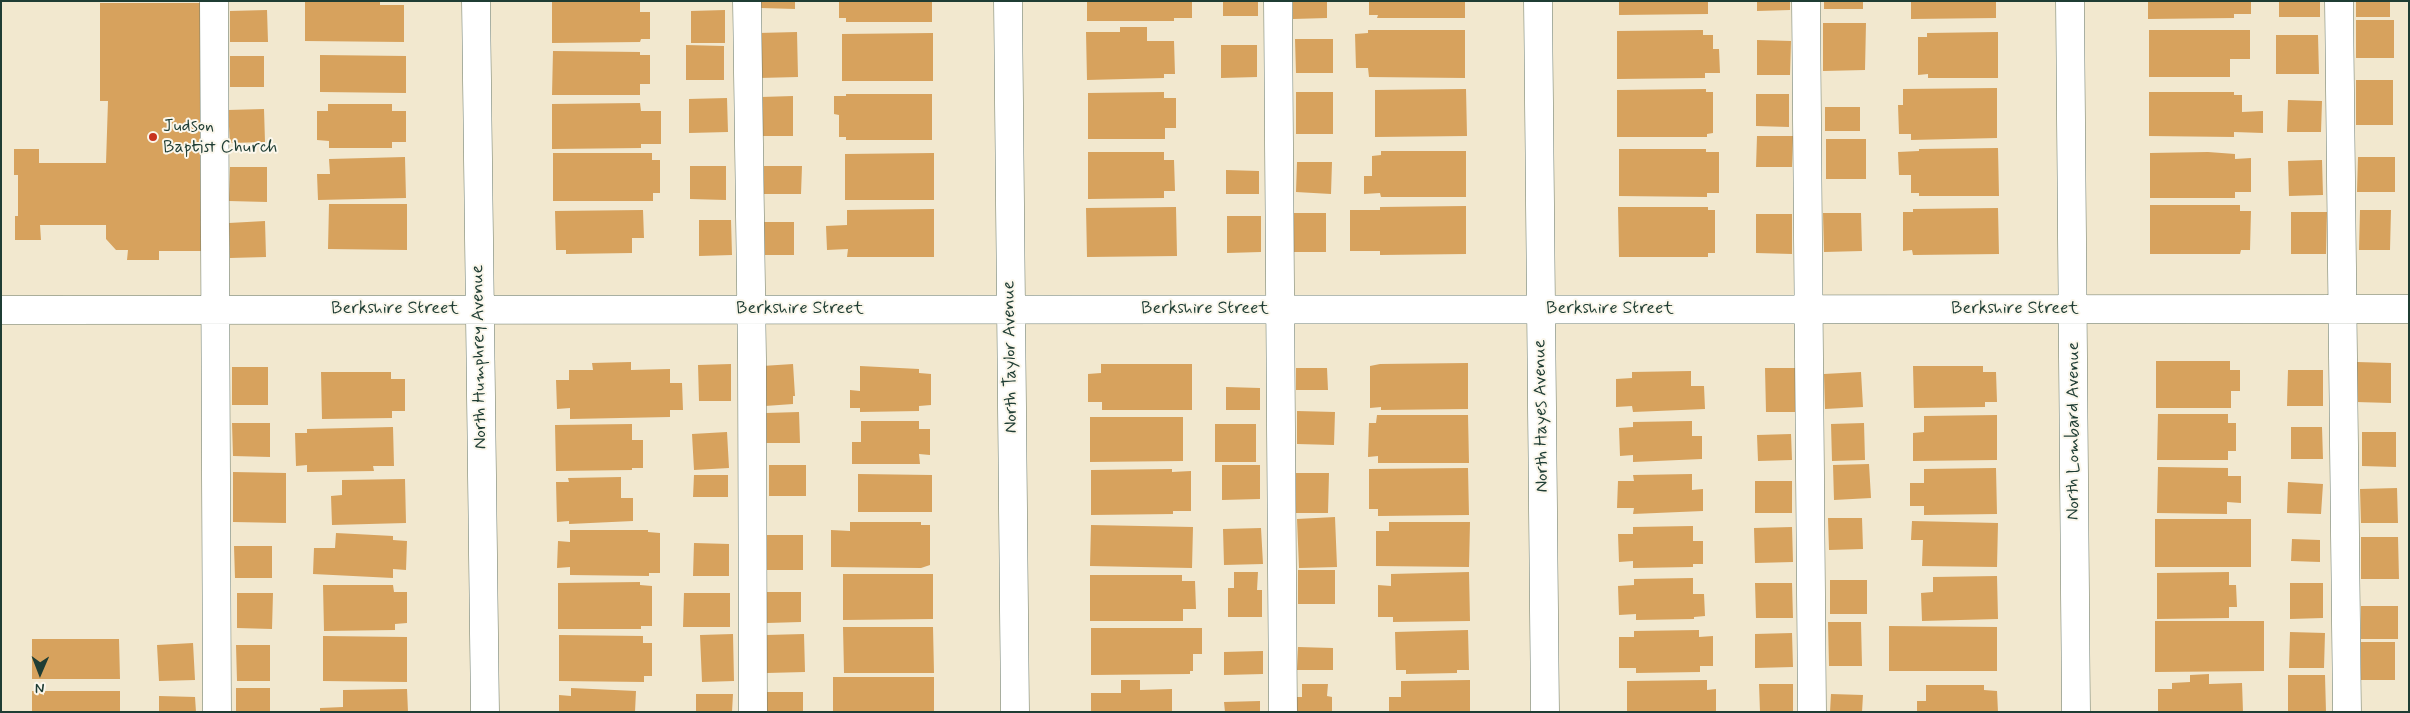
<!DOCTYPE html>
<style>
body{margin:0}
#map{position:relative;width:2410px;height:713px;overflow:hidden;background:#f2e8cf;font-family:Mynerve,sans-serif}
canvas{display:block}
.frame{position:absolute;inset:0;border:2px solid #1f3d34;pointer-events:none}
.north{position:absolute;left:15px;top:648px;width:50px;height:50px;-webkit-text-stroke:4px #fbf7ec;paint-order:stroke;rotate:181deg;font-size:14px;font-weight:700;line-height:20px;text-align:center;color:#1f3d34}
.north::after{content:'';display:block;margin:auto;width:18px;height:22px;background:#1f3d34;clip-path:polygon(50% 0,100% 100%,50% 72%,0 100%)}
</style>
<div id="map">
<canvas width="2410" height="713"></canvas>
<div class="frame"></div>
<div class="north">N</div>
</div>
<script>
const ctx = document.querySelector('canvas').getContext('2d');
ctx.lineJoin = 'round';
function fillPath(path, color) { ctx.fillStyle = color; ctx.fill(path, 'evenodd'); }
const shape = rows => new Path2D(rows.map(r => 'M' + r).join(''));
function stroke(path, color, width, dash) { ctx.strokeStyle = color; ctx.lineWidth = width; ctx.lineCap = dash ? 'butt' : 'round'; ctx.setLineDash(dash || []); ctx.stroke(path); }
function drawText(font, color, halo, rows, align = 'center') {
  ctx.font = font + ' Mynerve,sans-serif'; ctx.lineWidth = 4; ctx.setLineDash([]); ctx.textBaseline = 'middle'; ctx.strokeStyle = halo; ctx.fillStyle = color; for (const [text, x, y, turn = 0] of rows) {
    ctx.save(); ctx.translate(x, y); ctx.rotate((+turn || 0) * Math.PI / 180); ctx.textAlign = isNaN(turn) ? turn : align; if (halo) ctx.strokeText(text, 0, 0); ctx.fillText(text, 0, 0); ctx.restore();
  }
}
const building = shape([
 [305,1,380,1,380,5,404,5,404,42,305,41],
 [552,1,640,1,640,12,650,12,650,39,641,39,640,42,552,43],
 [761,1,795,1,795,9,761,8],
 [839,1,932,1,932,22,846,22,846,18,839,18],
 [1087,1,1192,1,1192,18,1174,18,1174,21,1087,21],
 [1223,1,1258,1,1258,16,1223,16],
 [1293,1,1327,1,1327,18,1293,19],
 [1369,1,1465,1,1465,18,1377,18,1378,15,1369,15],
 [1619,1,1708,1,1708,14,1619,15],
 [1757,1,1790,1,1790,10,1757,11],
 [1824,1,1863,1,1863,9,1824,9],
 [1911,1,1996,1,1996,18,1911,19],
 [2148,1,2251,1,2251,14,2234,14,2234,18,2148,19],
 [2279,1,2320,1,2320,17,2279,17],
 [2356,1,2390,1,2390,17,2356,17],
 [100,3,200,3,201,251,159,251,159,260,127,260,128,250,116,250,106,239,106,225,40,225,41,240,15,240,15,216,18,216,18,175,14,175,14,149,39,149,39,163,106,163,108,101,100,101],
 [267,10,268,42,230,42,230,11],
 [725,10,725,43,691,43,691,11],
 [2356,20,2394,20,2394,58,2356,58],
 [1823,23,1866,23,1865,70,1823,71],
 [1120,27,1147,27,1147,41,1174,41,1175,74,1164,74,1164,78,1087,80,1086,32,1120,32],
 [1368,30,1465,30,1465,78,1369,77,1368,68,1356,68,1355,34,1368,33],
 [1703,30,1703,35,1713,35,1713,49,1719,49,1720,73,1705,73,1705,78,1617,79,1617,31],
 [2149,30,2250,30,2250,59,2230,59,2230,77,2149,77],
 [797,32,798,77,759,78,758,33],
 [1998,32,1998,78,1928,78,1928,74,1918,75,1918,37,1927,37,1927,33],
 [933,33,933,81,842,81,842,34],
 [2276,35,2318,35,2319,74,2276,74],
 [1295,39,1333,39,1333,73,1296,73],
 [1757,40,1791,41,1790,75,1757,75],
 [686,45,724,46,724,80,686,80],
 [1221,45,1257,45,1257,77,1221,78],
 [553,51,640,52,640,55,650,55,650,84,640,84,640,95,552,95],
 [320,55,406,56,406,93,320,92],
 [230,56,264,56,264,87,230,87],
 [2356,80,2393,80,2393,125,2356,125],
 [1997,88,1997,138,1911,140,1911,134,1899,134,1898,105,1903,105,1903,89],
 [1466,89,1467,136,1375,137,1375,90],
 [1706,89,1706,92,1713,92,1713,133,1707,134,1707,137,1617,137,1617,90],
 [1164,92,1164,98,1176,98,1176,128,1165,128,1165,139,1088,139,1088,93],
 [1296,92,1333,92,1333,134,1296,134],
 [2149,92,2234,92,2234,95,2242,95,2242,112,2263,111,2263,133,2234,132,2234,137,2149,136],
 [846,94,932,94,932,140,846,140,846,137,839,137,839,115,834,114,834,96,846,96],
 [1756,94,1789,94,1789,127,1756,126],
 [793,96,793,136,761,136,761,97],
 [727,98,728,132,689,133,689,99],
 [2288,100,2322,101,2321,132,2287,132],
 [640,103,641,111,661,111,661,144,641,144,641,148,552,149,552,104],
 [328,104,392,104,392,111,406,111,406,142,392,142,392,148,329,148,329,141,317,140,317,111,328,111],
 [1825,107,1860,107,1860,131,1825,131],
 [264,109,265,142,230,143,228,110],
 [1757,136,1793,136,1792,167,1756,167],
 [1826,139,1866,139,1866,179,1826,179],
 [1998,148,1999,196,1919,196,1919,193,1911,193,1911,175,1899,175,1898,152,1919,151,1919,149],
 [1619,149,1706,149,1706,152,1719,152,1719,193,1707,193,1707,197,1619,196],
 [1381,151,1466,151,1466,197,1381,197,1380,193,1364,194,1364,176,1372,176,1372,156,1381,155],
 [1088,152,1164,152,1164,160,1174,160,1175,191,1164,191,1164,198,1088,199],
 [2208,152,2235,154,2235,159,2251,158,2251,192,2235,192,2235,198,2150,198,2150,153],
 [553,153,652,153,652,160,660,160,660,193,653,193,653,201,553,201],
 [934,153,934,200,845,200,845,154],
 [405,157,406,198,318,200,317,174,330,174,329,159],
 [2358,157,2395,157,2395,192,2357,192],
 [2322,160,2323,195,2289,196,2288,161],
 [1297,162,1332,162,1331,194,1296,192],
 [690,166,726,166,726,200,690,199],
 [764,166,802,166,801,194,764,194],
 [230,167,267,167,267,202,229,201],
 [1226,170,1259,171,1259,194,1226,194],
 [329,204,407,204,407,250,328,249],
 [2150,205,2240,205,2240,211,2251,211,2250,250,2241,250,2240,254,2150,254],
 [1466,206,1466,254,1380,255,1380,251,1350,251,1350,210,1380,210,1380,207],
 [1176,207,1177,256,1087,257,1086,208],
 [1618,207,1708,207,1708,210,1715,210,1715,253,1708,253,1708,257,1619,257],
 [1998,208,1999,254,1913,255,1912,250,1903,251,1903,212,1913,212,1913,209],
 [934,209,934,257,847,257,848,249,827,250,826,226,847,225,847,210],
 [643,210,644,238,632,238,632,253,566,254,566,250,556,250,555,211],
 [2360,210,2391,210,2390,250,2359,250],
 [2291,212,2327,212,2326,254,2291,254],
 [1291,213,1326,213,1326,252,1291,252],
 [1823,213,1861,213,1862,251,1824,252],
 [1756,214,1792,214,1792,254,1756,253],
 [1227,216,1261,216,1261,252,1227,253],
 [699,220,731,220,732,255,699,256],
 [265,221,266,257,230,258,229,223],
 [759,222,794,222,794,255,759,255],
 [2156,361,2230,361,2230,370,2240,370,2240,391,2231,391,2231,408,2156,408],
 [631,362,631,370,670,369,670,383,682,383,683,410,670,410,670,417,570,419,570,408,557,409,556,380,569,380,569,370,593,370,592,363],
 [2357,362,2391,363,2391,403,2356,402],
 [1468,363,1468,409,1381,410,1381,407,1370,408,1370,366,1380,364],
 [731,364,731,401,699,401,698,365],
 [793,364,795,396,793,396,793,404,765,406,762,366],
 [1101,364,1192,364,1192,410,1102,410,1102,402,1088,402,1088,374,1101,373],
 [860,366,919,369,919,373,931,374,931,405,919,406,919,411,860,412,860,408,850,408,850,390,860,391],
 [1913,366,1983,366,1983,372,1996,372,1997,402,1985,402,1985,407,1914,408],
 [232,367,268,367,268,405,232,405],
 [1296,368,1327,368,1328,390,1296,390],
 [1765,368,1795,368,1796,412,1766,412],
 [2288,370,2323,370,2323,406,2287,406],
 [1691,371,1691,386,1704,386,1705,409,1633,412,1632,406,1616,407,1616,379,1632,378,1632,372],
 [321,372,391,372,391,379,405,379,405,411,392,411,392,418,322,419],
 [1861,372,1863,407,1825,409,1824,374],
 [1226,387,1260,388,1260,410,1226,410],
 [1297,411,1335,412,1334,445,1297,444],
 [799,412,800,443,766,443,766,413],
 [2158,414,2228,414,2228,423,2236,423,2236,451,2228,451,2228,460,2157,460],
 [1377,415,1468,415,1469,463,1378,463,1378,456,1368,457,1369,423,1376,423],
 [1997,415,1997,460,1913,461,1913,433,1924,432,1924,416],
 [1090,417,1183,417,1183,461,1090,462],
 [861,421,919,421,919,429,930,429,930,455,919,454,920,464,852,464,852,442,861,442],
 [1692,421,1692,436,1702,436,1702,459,1633,462,1633,455,1620,456,1619,428,1633,427,1633,422],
 [232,423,270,423,270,457,233,456],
 [1864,423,1865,460,1832,461,1831,424],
 [632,424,632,440,643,440,643,468,632,468,632,470,556,471,555,425],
 [1215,424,1256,424,1256,462,1215,462],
 [393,427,394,466,373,466,374,471,307,472,307,465,296,466,295,433,307,433,307,429],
 [2291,427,2322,427,2323,459,2291,459],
 [727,432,729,468,694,470,692,434],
 [2362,432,2396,432,2396,467,2362,466],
 [1791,434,1792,460,1758,461,1757,435],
 [1869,464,1871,498,1834,500,1833,465],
 [769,465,806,465,806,496,769,496],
 [1222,465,1260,465,1260,499,1222,500],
 [2158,467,2228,468,2228,476,2241,476,2241,503,2227,502,2227,514,2157,513],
 [1468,468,1469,515,1378,516,1378,509,1369,509,1369,469],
 [1996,468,1997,514,1924,515,1924,506,1910,506,1910,483,1924,483,1924,469],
 [1172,469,1172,472,1191,471,1191,511,1173,511,1173,514,1091,515,1091,470],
 [233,472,286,473,286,523,233,522],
 [1296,473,1329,473,1328,513,1296,513],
 [858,474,932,475,932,512,858,512],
 [1692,474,1692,490,1703,489,1703,511,1633,514,1634,508,1617,508,1618,481,1634,481,1633,475],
 [694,475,728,475,728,497,693,497],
 [621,477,621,498,633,498,633,521,569,524,569,521,557,522,556,482,569,482,568,478],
 [405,479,406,523,332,525,331,496,342,495,342,480],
 [1755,481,1792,481,1792,513,1755,513],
 [2288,482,2323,484,2321,514,2287,513],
 [2397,488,2398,523,2361,523,2360,489],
 [1335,517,1337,567,1299,568,1297,519],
 [1828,518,1862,518,1863,549,1829,550],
 [2155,519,2251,519,2251,567,2155,567],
 [1912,521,1998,523,1997,567,1922,566,1923,540,1911,540],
 [850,522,921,522,921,525,930,525,930,565,921,568,831,567,831,530,850,531],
 [1389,522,1470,522,1469,567,1376,566,1376,531,1389,531],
 [1091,525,1193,527,1192,568,1090,566],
 [1693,526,1693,541,1703,541,1703,564,1693,564,1693,567,1633,568,1633,561,1619,562,1618,534,1633,534,1633,527],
 [1792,527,1793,562,1755,563,1754,528],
 [1261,528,1263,564,1224,565,1223,529],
 [570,530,648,530,648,532,660,533,660,573,649,573,649,576,570,575,570,567,557,568,558,541,570,542],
 [336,533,393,536,393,540,407,541,406,570,393,569,393,578,313,574,314,548,335,548],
 [766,535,803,535,803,570,766,570],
 [2361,537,2398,537,2399,579,2361,579],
 [2292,539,2320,540,2320,562,2291,561],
 [694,543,729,544,729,576,693,576],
 [234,546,272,546,272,578,235,578],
 [1298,570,1335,570,1335,604,1298,604],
 [1234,572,1258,572,1257,590,1262,590,1262,617,1228,617,1228,588,1234,588],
 [1469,572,1470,621,1393,622,1393,617,1378,617,1378,585,1391,586,1391,574],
 [2229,572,2229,585,2236,585,2237,607,2229,607,2229,618,2157,619,2157,573],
 [843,574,933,574,933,619,843,620],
 [1090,575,1182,575,1182,581,1195,581,1196,609,1183,609,1183,621,1090,621],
 [1997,576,1998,619,1922,621,1921,593,1933,592,1933,577],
 [1693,578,1693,594,1704,594,1705,616,1694,617,1694,619,1636,620,1636,614,1619,615,1618,586,1634,585,1634,579],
 [1830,580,1867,580,1867,614,1830,614],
 [640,582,640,585,652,586,652,626,641,626,641,629,558,629,558,583],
 [1755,583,1792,583,1793,618,1756,618],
 [2290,583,2323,583,2323,618,2290,619],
 [323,585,393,585,394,592,407,592,407,623,395,624,395,630,324,631],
 [767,592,801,592,801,622,767,623],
 [237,593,273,593,272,629,237,628],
 [684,593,730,593,730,627,683,627],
 [2361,606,2398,606,2398,639,2361,639],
 [2155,621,2264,621,2264,671,2155,672],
 [1828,622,1861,622,1862,666,1829,666],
 [1889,626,1997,627,1997,671,1889,671],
 [843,627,933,627,934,673,844,673],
 [1091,628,1202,628,1202,654,1193,654,1193,671,1190,671,1190,674,1091,675],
 [1468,630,1469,670,1457,670,1457,673,1406,674,1406,670,1396,670,1395,632],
 [1699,630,1699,637,1713,636,1713,666,1700,666,1700,672,1636,673,1636,668,1619,668,1619,637,1634,637,1634,631],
 [2290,632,2325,633,2324,668,2289,668],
 [1792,633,1793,667,1755,668,1755,634],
 [733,634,734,681,702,682,700,635],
 [804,634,805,672,767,673,766,635],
 [559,635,643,636,643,643,652,643,652,676,644,676,644,682,559,681],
 [323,636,407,637,407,682,323,681],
 [32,639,119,639,120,679,32,679],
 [2361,642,2395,642,2395,680,2361,680],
 [193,643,195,680,159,681,157,645],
 [236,645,270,645,270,681,237,681],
 [1298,647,1333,648,1333,670,1297,670],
 [1263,651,1263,674,1224,675,1224,652],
 [2209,674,2209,684,2242,683,2243,712,2158,712,2158,689,2172,689,2172,683,2190,682,2190,675],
 [2288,675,2325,675,2326,712,2288,712],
 [833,677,934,677,934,712,833,712],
 [1121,680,1140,680,1140,690,1172,689,1172,712,1091,712,1091,693,1121,693],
 [1470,680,1470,712,1389,712,1389,697,1401,697,1401,681],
 [1707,680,1707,690,1716,689,1716,712,1627,712,1627,681],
 [1302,684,1328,684,1327,696,1332,697,1332,712,1297,712,1297,697,1302,697],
 [1759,684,1793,684,1793,712,1760,712],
 [1926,685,1984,685,1984,690,1997,691,1998,712,1917,712,1917,701,1926,701],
 [236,688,270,688,270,712,236,712],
 [571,688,636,691,635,712,559,712,559,695,571,696],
 [407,689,408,712,320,712,320,708,343,707,343,690],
 [32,691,120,691,120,712,32,712],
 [766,692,803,692,803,712,766,712],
 [696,694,733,694,732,712,696,712],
 [1831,694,1863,695,1862,712,1830,712],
 [159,696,195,697,196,712,159,712],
 [1260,701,1260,712,1225,712,1224,702]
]);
const minor = shape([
 [214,1,217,712],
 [476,1,485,712],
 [747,1,752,359,753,712],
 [1008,1,1015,712],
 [1278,1,1283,712],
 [1538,1,1545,712],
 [1806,1,1812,712],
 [2070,1,2076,712],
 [2339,1,2347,712],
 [1,310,2409,309]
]);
const markers = [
 [153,137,5,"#c8321e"]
];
const poiNames = [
 ["Judson",163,127],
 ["Baptist Church",163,148]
];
const streetNames = [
 ["Berkshire Street",395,309],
 ["Berkshire Street",800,309],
 ["Berkshire Street",1205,309],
 ["Berkshire Street",1610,309],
 ["Berkshire Street",2015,309],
 ["North Humphrey Avenue",480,357,-91],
 ["North Taylor Avenue",1011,357,-91],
 ["North Hayes Avenue",1542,416,-91],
 ["North Lombard Avenue",2074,431,-90]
];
fillPath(building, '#d7a25d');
stroke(minor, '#69796a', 29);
stroke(minor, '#fff', 28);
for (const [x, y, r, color] of markers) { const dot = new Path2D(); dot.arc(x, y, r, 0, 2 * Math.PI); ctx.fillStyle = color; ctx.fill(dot); stroke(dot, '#fbf7ec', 2); }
drawText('18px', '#1f3d34', '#fbf7ec', poiNames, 'left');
drawText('18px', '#1f3d34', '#fbf7ec', streetNames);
</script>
